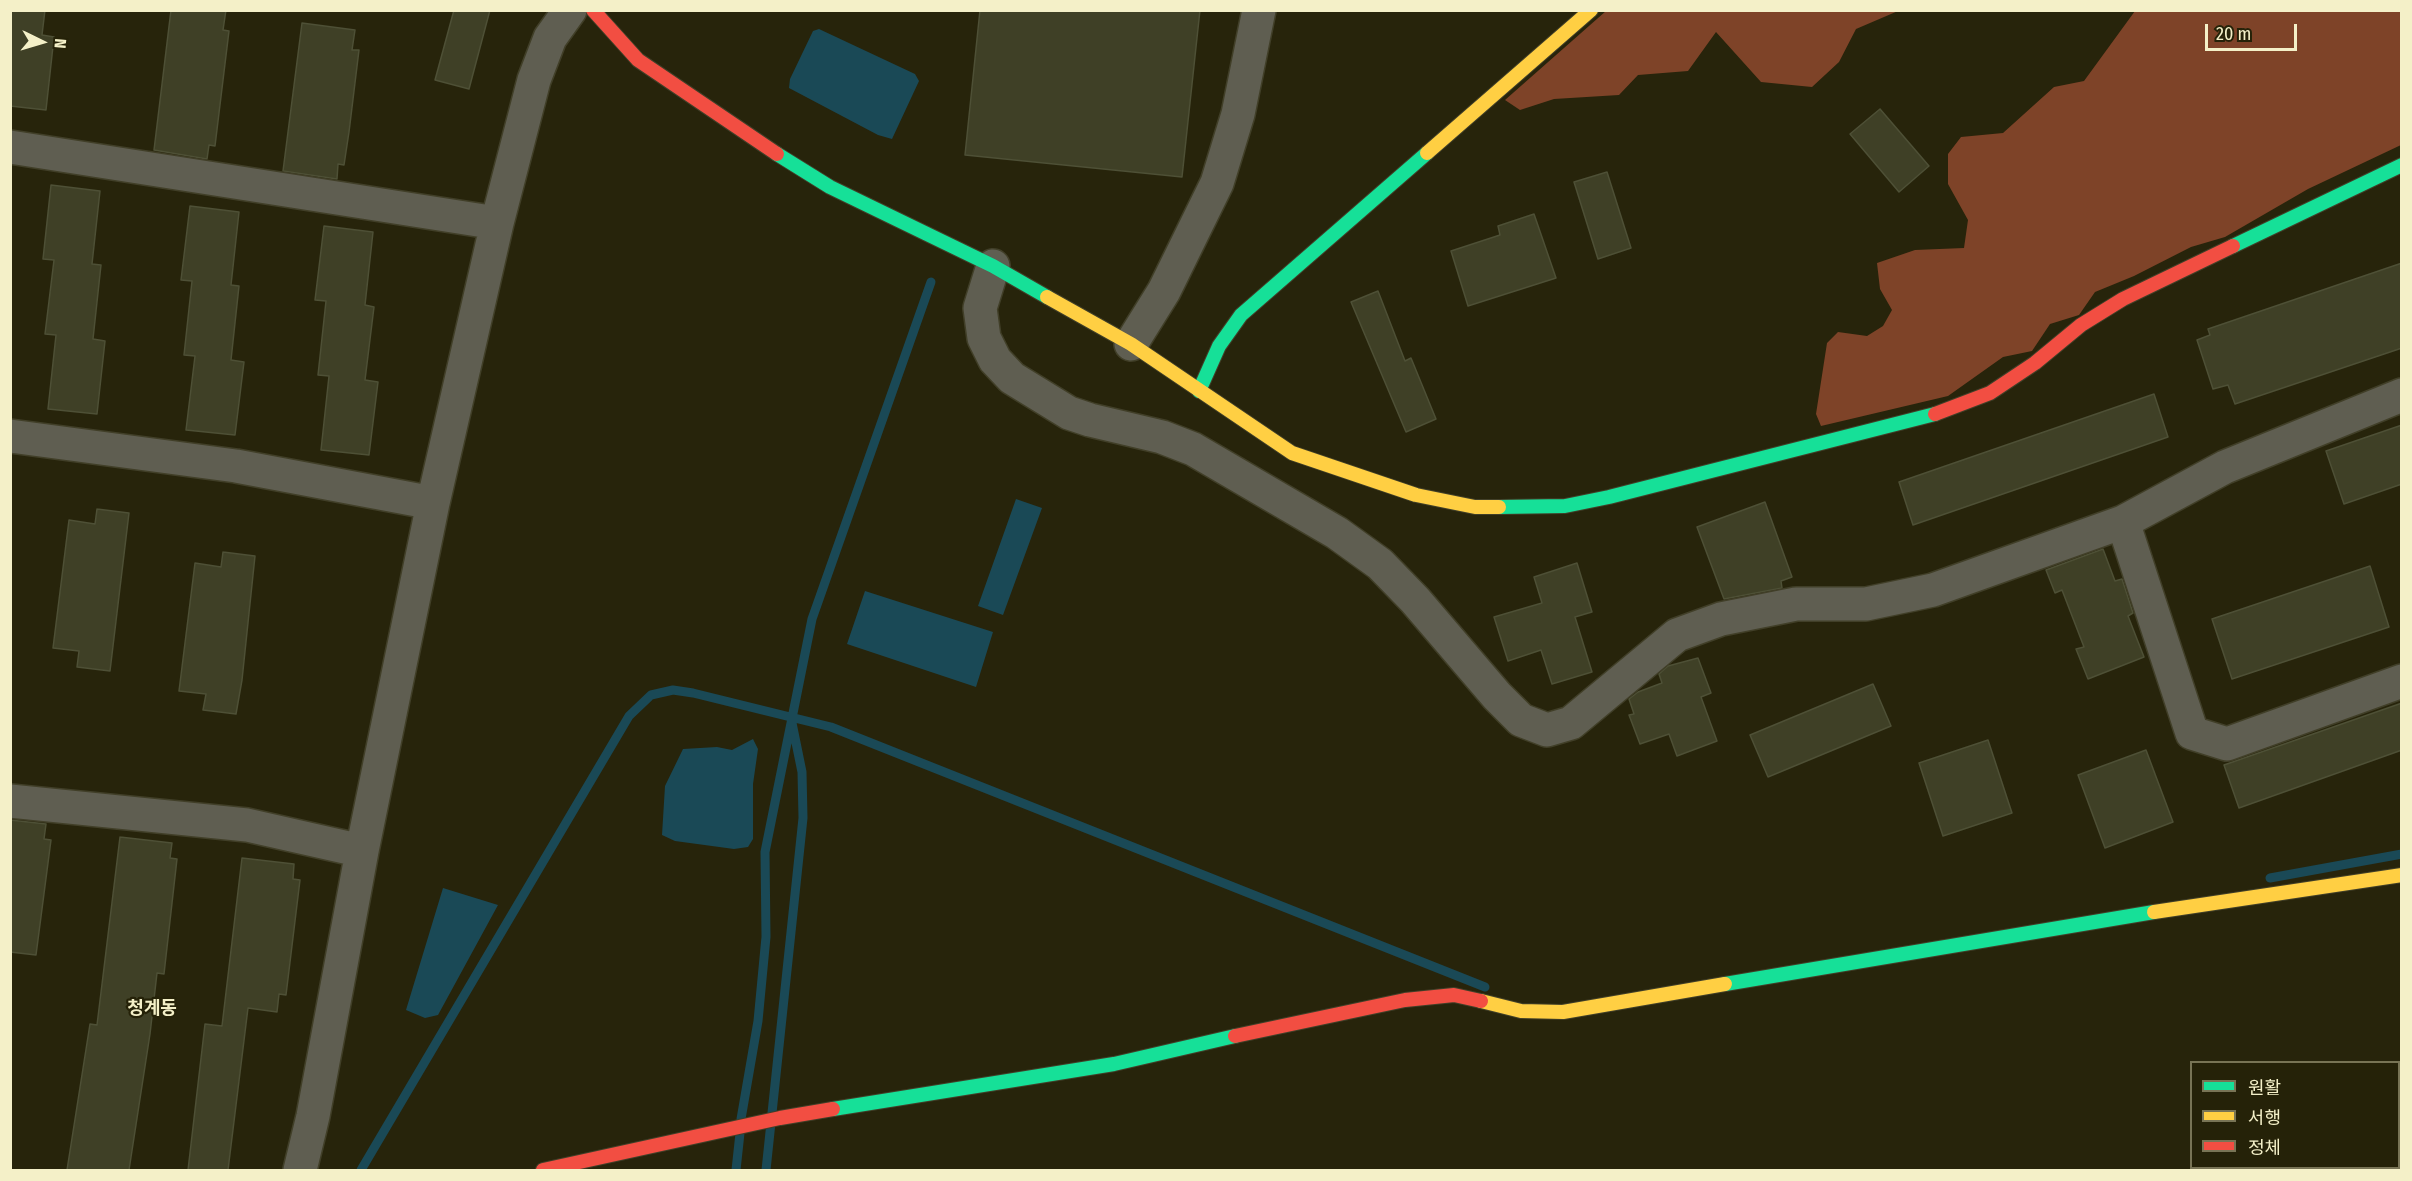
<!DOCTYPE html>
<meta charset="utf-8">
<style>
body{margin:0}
#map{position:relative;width:2412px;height:1181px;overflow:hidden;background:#27240b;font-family:"Fira Sans Condensed","Noto Sans KR",sans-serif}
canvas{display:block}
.frame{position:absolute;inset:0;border:12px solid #f4f0c8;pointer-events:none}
.legend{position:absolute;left:2190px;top:1061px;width:210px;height:108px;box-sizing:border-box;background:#252208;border:2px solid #787455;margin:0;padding:8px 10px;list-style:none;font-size:18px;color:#f4f0c8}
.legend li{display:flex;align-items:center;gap:12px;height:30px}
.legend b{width:30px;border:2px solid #787455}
.north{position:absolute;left:12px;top:12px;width:60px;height:60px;-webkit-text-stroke:4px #252208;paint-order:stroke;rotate:95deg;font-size:16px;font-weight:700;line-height:24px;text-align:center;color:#f4f0c8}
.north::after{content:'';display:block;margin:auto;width:21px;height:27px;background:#f4f0c8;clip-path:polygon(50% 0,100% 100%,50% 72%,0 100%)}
.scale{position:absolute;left:2205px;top:24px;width:92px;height:27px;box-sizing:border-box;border:3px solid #f4f0c8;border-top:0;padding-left:8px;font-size:18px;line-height:21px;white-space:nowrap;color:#f4f0c8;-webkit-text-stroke:4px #252208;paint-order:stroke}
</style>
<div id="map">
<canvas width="2412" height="1181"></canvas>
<div class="frame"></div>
<ul class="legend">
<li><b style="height:8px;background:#16e098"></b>원활</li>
<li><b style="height:8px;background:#ffcf43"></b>서행</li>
<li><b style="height:8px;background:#f24e42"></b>정체</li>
</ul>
<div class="north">N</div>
<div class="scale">20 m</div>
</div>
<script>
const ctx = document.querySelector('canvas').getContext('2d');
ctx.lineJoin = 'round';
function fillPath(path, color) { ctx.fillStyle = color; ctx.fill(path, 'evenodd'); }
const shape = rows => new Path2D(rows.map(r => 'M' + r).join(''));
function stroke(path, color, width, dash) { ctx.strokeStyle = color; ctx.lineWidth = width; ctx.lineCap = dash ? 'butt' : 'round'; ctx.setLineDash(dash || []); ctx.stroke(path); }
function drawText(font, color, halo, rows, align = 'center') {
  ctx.font = font + ' "Fira Sans Condensed","Noto Sans KR",sans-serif'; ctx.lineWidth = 4.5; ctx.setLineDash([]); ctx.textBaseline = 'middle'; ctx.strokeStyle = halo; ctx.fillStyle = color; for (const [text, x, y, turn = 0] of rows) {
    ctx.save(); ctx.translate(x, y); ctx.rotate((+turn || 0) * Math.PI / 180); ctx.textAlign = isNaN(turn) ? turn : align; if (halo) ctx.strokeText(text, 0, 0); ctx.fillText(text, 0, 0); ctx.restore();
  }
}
const forest = shape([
 [1606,11,1898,11,1856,29,1839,62,1812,87,1761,82,1716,32,1688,71,1638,75,1619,95,1554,99,1520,110,1505,100],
 [2135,11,2401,11,2401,145,2308,189,2225,237,2191,247,2134,276,2095,292,2079,315,2050,324,2032,351,2003,357,1948,396,1821,426,1816,414,1827,343,1838,332,1867,336,1883,326,1892,310,1880,289,1877,263,1915,250,1964,248,1968,220,1948,184,1948,154,1961,137,2003,133,2054,87,2084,81]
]);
const water = shape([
 [819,29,915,74,919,81,892,139,878,135,789,88,790,79,813,31],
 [1016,499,1042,508,1003,615,978,606],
 [865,591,993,632,976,687,847,644],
 [753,739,758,749,753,784,753,839,748,847,734,849,675,841,662,835,665,786,683,749,717,747,732,750],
 [443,888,498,905,438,1015,425,1018,406,1010]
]);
const stream = shape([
 [2270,878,2402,854],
 [741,1119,758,1021,766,937,765,852,812,619,931,282],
 [361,1170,629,716,651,695,673,690,693,693,831,727,1485,987],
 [736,1170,740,1133],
 [766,1170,803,818,802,772,792,723]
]);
const building = shape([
 [10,10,45,10,42,35,54,37,46,110,10,106,10,10],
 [171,10,226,10,223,30,229,31,219,113,215,146,209,145,207,159,154,150,171,10],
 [454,10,490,10,469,89,435,80,454,10],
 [980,10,1200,10,1182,177,965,155,980,10],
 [302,23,355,30,352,50,359,50,349,132,344,165,338,164,337,179,283,171,302,23],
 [1880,109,1929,166,1899,192,1850,134,1880,109],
 [1607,172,1631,248,1598,259,1574,182,1607,172],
 [51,185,100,191,92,264,101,265,93,339,105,341,97,414,48,409,56,335,45,334,54,260,43,259,51,185],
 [190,206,239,212,231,285,239,286,231,360,244,362,235,435,186,430,195,356,184,355,192,281,181,280,190,206],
 [1534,214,1556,278,1468,306,1451,251,1500,235,1498,226,1534,214],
 [324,226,373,232,365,305,374,307,365,380,378,382,369,455,321,450,329,376,318,375,326,301,315,300,324,226],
 [2402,263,2402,348,2235,404,2228,385,2213,389,2197,340,2210,335,2208,329,2402,263],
 [1378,291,1405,361,1411,358,1436,419,1406,432,1351,302,1378,291],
 [2154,394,2168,437,1913,525,1899,482,2154,394],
 [2402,425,2402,484,2344,504,2326,451,2402,425],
 [1765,502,1792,577,1781,581,1782,588,1724,599,1697,527,1765,502],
 [97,509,129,513,110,671,77,667,79,651,53,648,69,520,95,524,97,509],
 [2103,549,2115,581,2122,579,2133,613,2128,616,2144,657,2088,679,2076,649,2084,647,2062,590,2055,593,2046,570,2103,549],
 [223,552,255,556,242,680,236,714,203,710,206,694,179,691,195,563,221,567,223,552],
 [1577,563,1592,612,1575,617,1592,672,1552,684,1541,650,1508,661,1494,617,1542,603,1534,577,1577,563],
 [2370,566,2389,627,2232,679,2212,619,2370,566],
 [1698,658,1711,693,1701,697,1717,741,1677,756,1669,734,1640,744,1629,715,1634,714,1629,699,1638,692,1662,683,1659,674,1668,666,1698,658],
 [1873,684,1891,726,1768,777,1750,735,1873,684],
 [2402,703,2402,750,2239,808,2224,765,2402,703],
 [1988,740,2012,813,1943,836,1919,763,1988,740],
 [2146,750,2173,822,2105,848,2078,775,2146,750],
 [10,820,46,824,44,839,51,840,36,955,10,952,10,820],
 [120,837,172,843,170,858,177,859,164,974,157,973,150,1034,129,1170,67,1170,90,1024,97,1025,120,837],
 [242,858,294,864,293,879,300,880,286,995,279,994,277,1012,248,1008,228,1170,188,1170,205,1024,222,1026,242,858]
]);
const street = shape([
 [10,147,497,223],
 [993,266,980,308,984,338,995,360,1012,378,1069,413,1090,420,1162,437,1193,449,1337,533,1380,564,1415,600,1497,696,1521,720,1547,730,1571,723,1677,635,1721,619,1796,604,1866,604,1933,590,2123,522,2225,467,2402,395],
 [1131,344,1164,291,1217,183,1238,114,1259,10],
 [10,436,236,466,433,503],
 [2123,522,2192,733,2227,744,2402,681],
 [10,801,247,825,362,851,313,1116,300,1170],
 [362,851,433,503,497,223,534,80,550,38,570,10]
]);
const fast = shape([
 [777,154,830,187,993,266,1047,297],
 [2233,246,2402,165],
 [1199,391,1219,346,1241,315,1427,153],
 [1499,507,1565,506,1609,497,1935,414],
 [1725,984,2154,912],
 [833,1109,1114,1064,1235,1036]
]);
const slow = shape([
 [1427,153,1591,10],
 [1047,297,1131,344,1292,453,1416,495,1475,507,1499,507],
 [2154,912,2402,875],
 [1481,1001,1521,1011,1563,1012,1725,984]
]);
const jam = shape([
 [593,10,638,60,777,154],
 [1935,414,1990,393,2035,363,2081,325,2123,299,2233,246],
 [1235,1036,1405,1000,1454,995,1481,1001],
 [543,1170,780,1118,833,1109]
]);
const quarterNames = [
 ["청계동",152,1009]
];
fillPath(forest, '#7e4328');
fillPath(water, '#1a4956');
stroke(stream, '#1a4956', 9);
fillPath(building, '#3f4026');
stroke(building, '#4e5036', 1.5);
stroke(street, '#413f28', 36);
stroke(fast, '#413f28', 16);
stroke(slow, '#413f28', 16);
stroke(jam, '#413f28', 16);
stroke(street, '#5f5e51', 33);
stroke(fast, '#16e098', 14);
stroke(slow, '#ffcf43', 14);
stroke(jam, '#f24e42', 14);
drawText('bold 18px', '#f4f0c8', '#252208', quarterNames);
</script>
